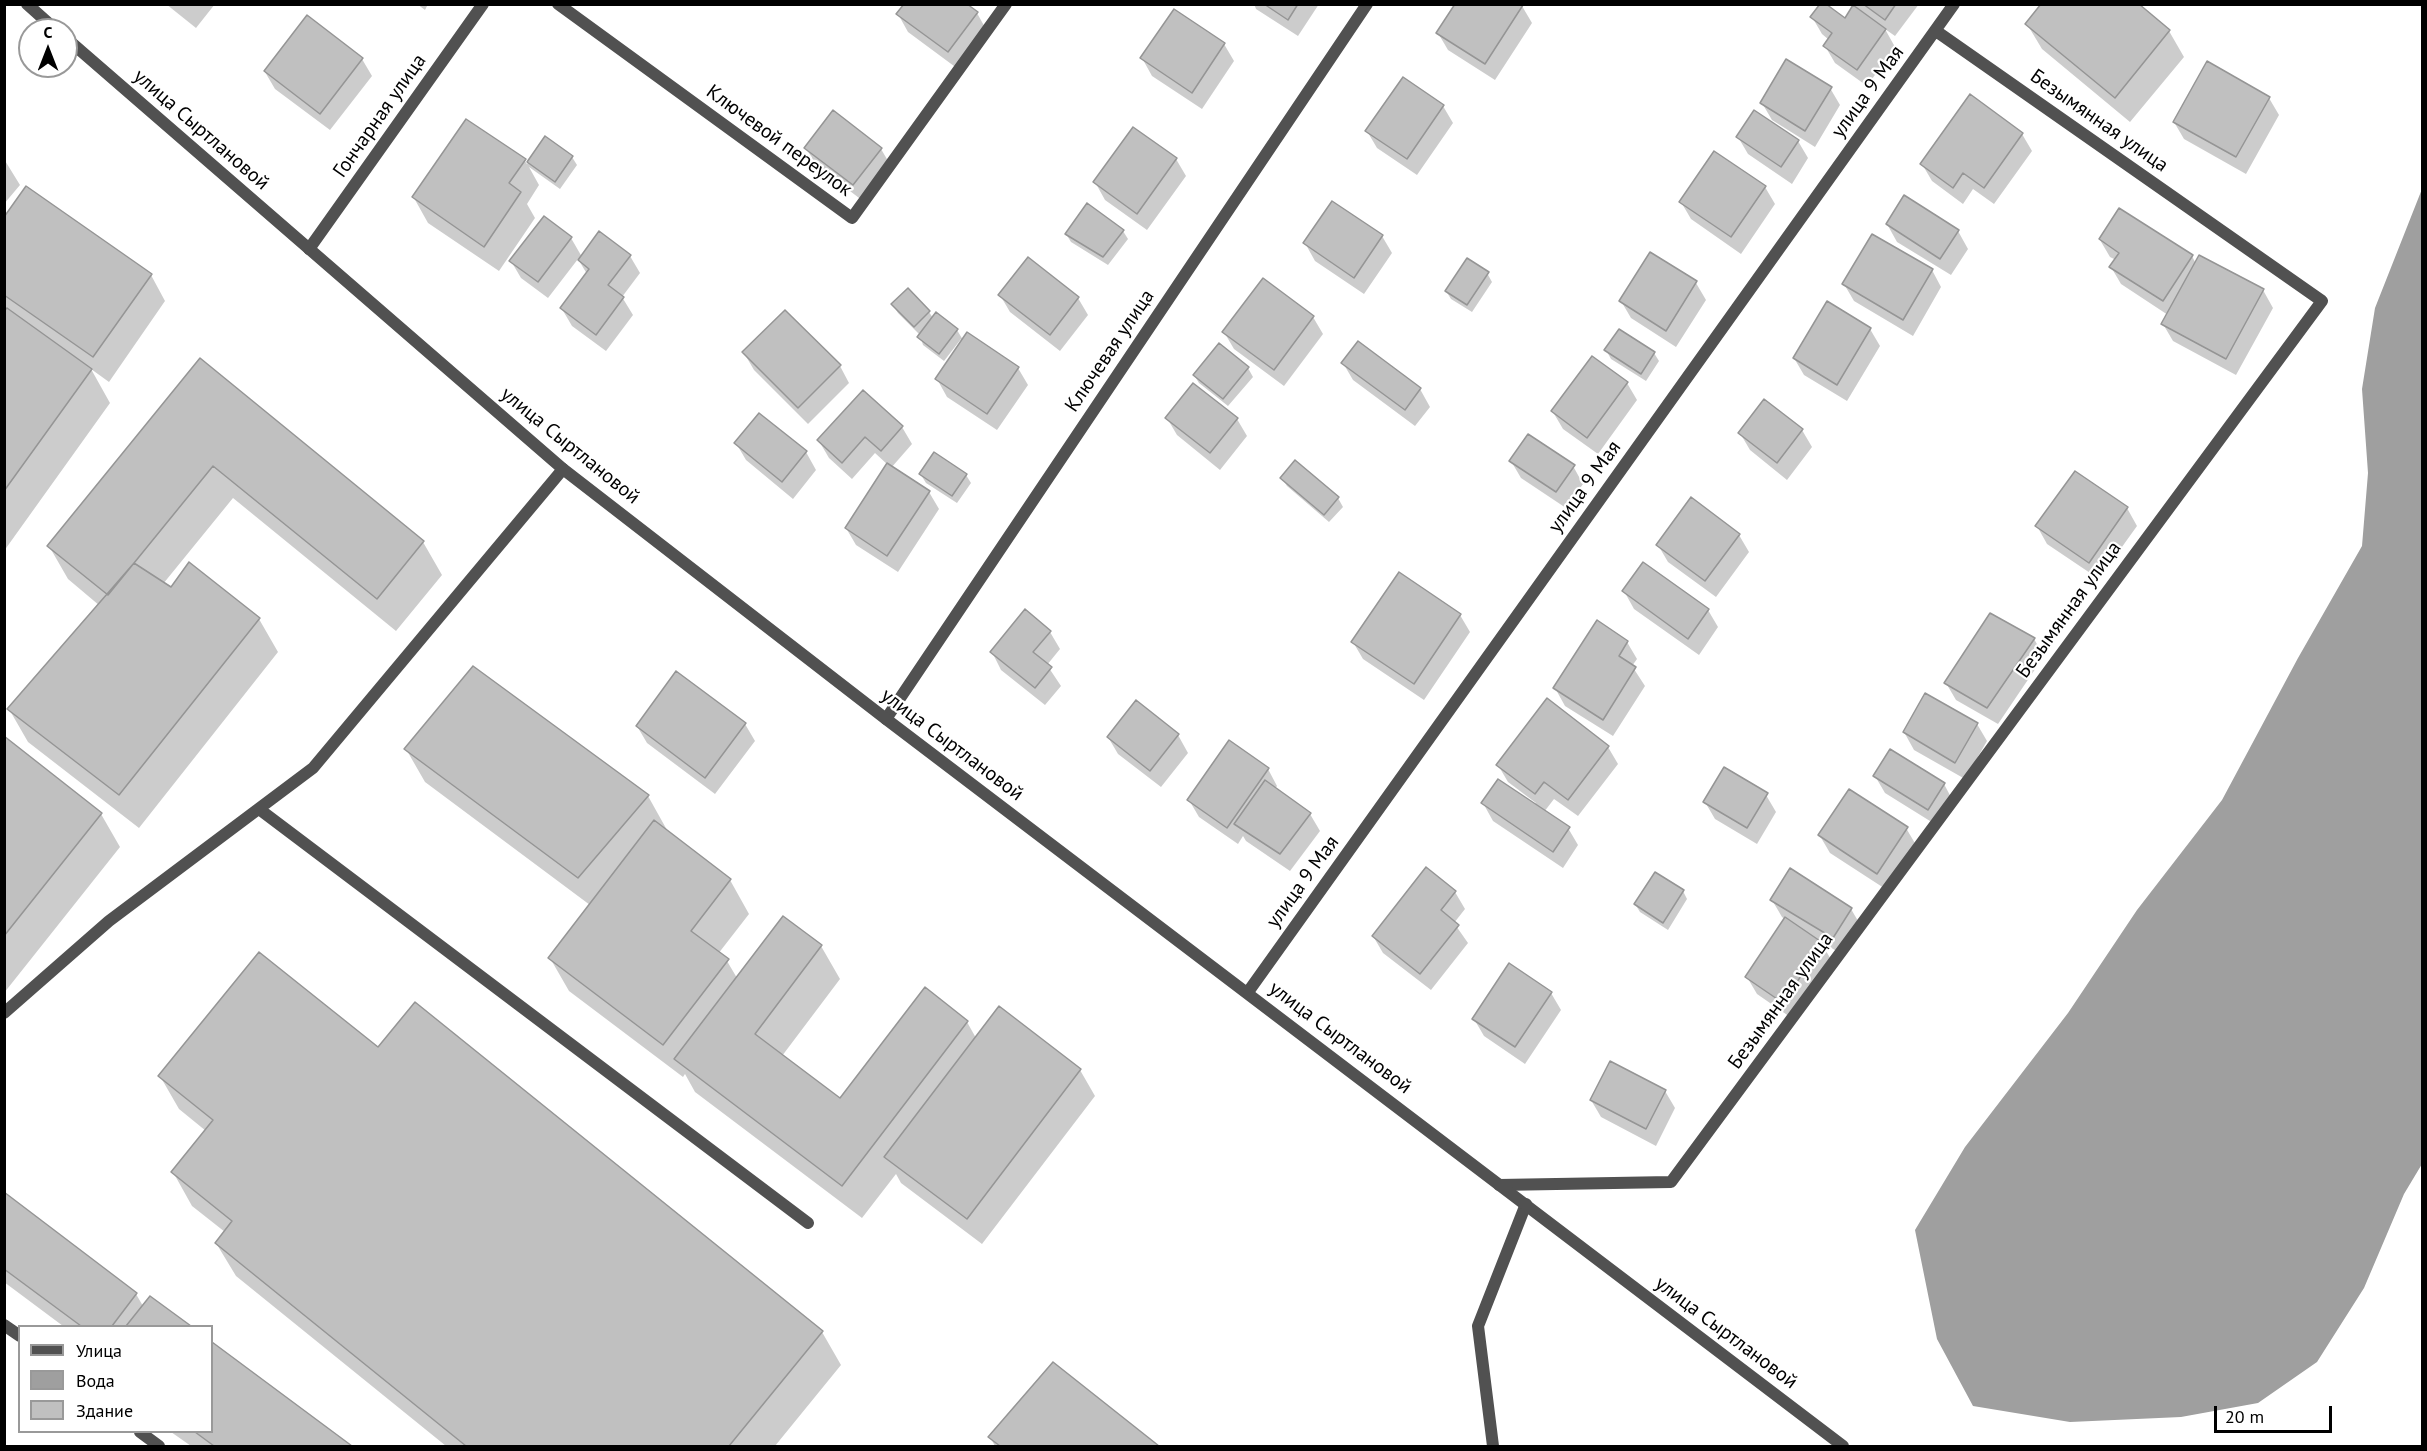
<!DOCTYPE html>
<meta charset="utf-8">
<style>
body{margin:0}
#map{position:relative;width:2427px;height:1451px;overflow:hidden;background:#fff;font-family:"PT Sans",sans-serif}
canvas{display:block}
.frame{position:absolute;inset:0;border:6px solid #000;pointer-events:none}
.legend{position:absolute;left:18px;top:1325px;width:195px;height:108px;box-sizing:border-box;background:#fff;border:2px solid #999;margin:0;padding:8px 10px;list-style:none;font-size:18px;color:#000}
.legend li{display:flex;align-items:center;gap:12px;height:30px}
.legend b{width:30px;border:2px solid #999}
.north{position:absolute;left:18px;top:18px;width:60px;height:60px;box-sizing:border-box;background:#fff;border:2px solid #999;border-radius:50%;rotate:0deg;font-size:16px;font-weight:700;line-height:24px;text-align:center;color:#000}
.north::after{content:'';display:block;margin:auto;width:21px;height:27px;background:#000;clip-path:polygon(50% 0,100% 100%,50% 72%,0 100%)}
.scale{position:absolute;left:2214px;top:1406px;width:118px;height:27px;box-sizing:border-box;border:3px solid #000;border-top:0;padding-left:8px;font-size:18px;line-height:21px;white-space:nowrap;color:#000;-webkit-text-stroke:4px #fff;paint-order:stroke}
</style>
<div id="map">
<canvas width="2427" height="1451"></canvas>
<div class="frame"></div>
<ul class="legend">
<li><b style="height:8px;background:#515151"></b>Улица</li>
<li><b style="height:16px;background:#9f9f9f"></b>Вода</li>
<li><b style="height:16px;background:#c0c0c0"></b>Здание</li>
</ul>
<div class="north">С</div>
<div class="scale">20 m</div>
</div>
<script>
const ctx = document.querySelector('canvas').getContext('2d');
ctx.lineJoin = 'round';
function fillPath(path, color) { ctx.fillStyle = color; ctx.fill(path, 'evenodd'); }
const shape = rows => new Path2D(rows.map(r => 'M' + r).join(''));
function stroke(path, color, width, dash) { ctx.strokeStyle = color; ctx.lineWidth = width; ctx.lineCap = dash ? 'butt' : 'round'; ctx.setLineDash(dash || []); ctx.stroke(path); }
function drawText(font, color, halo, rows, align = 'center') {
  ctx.font = font + ' "PT Sans",sans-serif'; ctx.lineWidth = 4.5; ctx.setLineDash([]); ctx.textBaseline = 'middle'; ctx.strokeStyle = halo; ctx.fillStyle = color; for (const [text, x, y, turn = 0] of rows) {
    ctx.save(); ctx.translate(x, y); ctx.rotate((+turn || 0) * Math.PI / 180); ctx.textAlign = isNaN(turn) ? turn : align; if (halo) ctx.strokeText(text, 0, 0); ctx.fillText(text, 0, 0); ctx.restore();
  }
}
const water = shape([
 [2422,189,2422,1164,2404,1194,2364,1288,2317,1362,2258,1403,2181,1417,2070,1422,1973,1406,1937,1339,1915,1230,1965,1147,2068,1013,2137,910,2222,800,2298,658,2362,546,2368,473,2362,389,2375,308]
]);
const shadow = shape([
 [166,4,215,4,196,28],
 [417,4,428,4,425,10],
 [1254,4,1319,4,1298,36,1256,9],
 [1851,4,1919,4,1895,36,1885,29,1895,47,1867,86,1835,63,1825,46,1829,40,1822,34,1812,17,1845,20,1854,7],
 [2137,4,2169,31,2184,57,2130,122,2042,49,2027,24],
 [1522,6,1532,23,1495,80,1448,50,1438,33],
 [1174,11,1224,44,1234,61,1202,109,1152,76,1142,58],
 [977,13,987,31,958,69,908,32,898,14],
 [362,59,372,76,330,130,275,89,265,72],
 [1830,88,1840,105,1815,147,1772,120,1762,103],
 [2269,98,2279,115,2246,174,2184,139,2174,122],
 [1443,106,1453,123,1417,175,1377,148,1367,131],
 [2022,134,2032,151,1994,204,1973,189,1963,204,1932,181,1922,164],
 [1738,137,1798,141,1808,158,1792,184,1748,154],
 [545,139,572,157,577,165,560,189,529,167,539,185,527,204,535,218,499,271,428,223,414,198,524,160,527,164],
 [806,148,881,149,891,166,863,201,816,165],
 [4,159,20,185,4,204],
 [1176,159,1186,176,1147,230,1105,200,1095,182],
 [1765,187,1775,204,1741,254,1691,219,1681,202],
 [4,220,151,275,165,301,109,382,91,369,110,403,4,551,4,313,7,310,4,309],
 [1887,224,1958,231,1968,249,1951,275,1897,242],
 [1123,231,1128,239,1108,265,1071,242,1066,234],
 [1382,236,1392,253,1364,294,1315,261,1305,243],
 [571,238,582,257,630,256,640,273,622,297,633,315,606,351,572,326,562,309,587,274,578,259,548,298,521,278,511,261],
 [2100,240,2192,256,2196,264,2263,290,2273,308,2236,375,2173,341,2163,324,2168,315,2121,284,2111,267,2116,260,2110,257],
 [1932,270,1941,287,1913,336,1854,301,1844,284],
 [1487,273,1492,282,1472,312,1451,299,1446,291],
 [1696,283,1706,300,1676,347,1631,318,1621,301],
 [1000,295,1078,298,1088,315,1060,351,1010,312],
 [893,305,929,312,933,318,957,330,963,340,961,339,944,361,923,345,920,335,898,313],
 [1313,317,1323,334,1284,386,1234,349,1224,332],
 [1870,329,1880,346,1847,401,1804,375,1794,358],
 [1358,343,1420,389,1430,407,1415,426,1353,380,1343,363],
 [1219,345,1248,368,1253,377,1228,406,1199,383,1194,375],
 [1606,350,1654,353,1659,361,1646,381,1611,359],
 [744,353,840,366,849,383,808,424,754,370],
 [200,360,423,542,442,575,396,631,233,498,163,584,171,589,259,619,278,652,139,828,28,742,9,709,100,606,68,579,49,546],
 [1018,368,1028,385,997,430,947,397,937,379],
 [1627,383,1637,400,1598,454,1563,429,1553,412],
 [1167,418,1237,419,1247,436,1220,470,1177,435],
 [902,427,912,444,891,468,929,492,939,509,898,572,856,545,846,528,888,465,875,453,852,479,829,458,819,441],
 [1802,430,1812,447,1787,480,1750,450,1740,433],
 [736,443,806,452,816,470,793,499,746,460],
 [1511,461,1573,466,1583,484,1566,508,1521,478],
 [1295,462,1338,498,1343,507,1329,522,1287,486,1282,478],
 [2075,473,2127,508,2137,526,2099,579,2047,544,2037,526],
 [921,475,966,475,971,483,957,503,926,483],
 [1739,535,1749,552,1716,597,1668,562,1658,545],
 [1624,591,1708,610,1718,627,1699,655,1634,609],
 [1460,615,1470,632,1424,700,1363,659,1353,642],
 [1050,632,1060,649,1047,665,1061,686,1045,705,1001,670,992,652],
 [2034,639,2044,656,1998,724,1956,700,1946,683],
 [1627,642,1637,659,1632,666,1645,686,1613,736,1565,706,1555,688],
 [473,668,648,796,667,830,666,832,730,880,749,914,718,954,727,961,737,978,821,946,840,979,782,1056,841,1100,967,1022,976,1038,1080,1070,1095,1096,982,1244,901,1183,896,1174,862,1218,695,1092,685,1074,683,1077,569,991,550,958,590,905,425,782,406,749],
 [1136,702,1178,735,1188,753,1161,787,1118,754,1108,737],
 [745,724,755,741,715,794,647,743,637,726],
 [1977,724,1987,741,1965,779,1914,750,1904,732],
 [4,738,101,814,120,847,4,993],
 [1608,747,1618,764,1578,816,1554,799,1544,812,1568,828,1578,845,1563,868,1493,821,1483,803,1534,805,1536,803,1508,782,1498,765],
 [1268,769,1277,786,1275,789,1310,814,1320,831,1290,871,1246,841,1243,836,1238,844,1199,817,1189,800],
 [1875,776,1944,784,1953,801,1938,826,1885,793],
 [1766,795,1776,812,1757,844,1715,819,1705,802],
 [1906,828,1916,845,1887,890,1830,853,1820,836],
 [1683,891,1687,899,1668,930,1640,912,1635,904],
 [1455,892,1465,909,1454,923,1468,943,1431,990,1383,953,1373,936],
 [1772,900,1851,909,1861,926,1843,955,1820,941,1832,961,1793,1019,1757,994,1747,977,1786,920,1782,917],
 [1551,993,1561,1010,1525,1064,1484,1036,1474,1019],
 [378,1050,822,1332,841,1365,775,1446,446,1446,236,1276,216,1243,225,1232,192,1206,173,1172,206,1131,179,1109,160,1076],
 [1665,1091,1675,1108,1656,1146,1601,1117,1591,1100],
 [4,1194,136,1294,143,1306,150,1298,189,1326,63,1326,4,1282],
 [212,1344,349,1446,191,1446,171,1432,212,1432],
 [1053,1364,1157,1446,995,1446,990,1437]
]);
const building = shape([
 [904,4,967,4,978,12,948,52,896,14,904,4],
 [1264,4,1298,4,1288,20,1264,4],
 [1455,4,1522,4,1523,5,1485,64,1436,33,1455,4],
 [1820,4,1826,4,1845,18,1853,5,1886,29,1857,70,1823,46,1832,33,1810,17,1820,4],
 [1863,4,1896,4,1885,20,1863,4],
 [2041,4,2139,4,2170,30,2115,98,2025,24,2041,4],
 [1174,9,1225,43,1192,93,1140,58,1174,9],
 [307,15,363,58,320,114,264,71,307,15],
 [1786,59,1832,87,1805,131,1760,103,1786,59],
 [2207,61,2270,97,2236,157,2173,122,2207,61],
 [1403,77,1444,105,1407,159,1365,131,1403,77],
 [1970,94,2023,133,1984,188,1963,173,1953,188,1920,164,1970,94],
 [833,110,882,148,853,185,804,148,833,110],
 [1754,110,1799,140,1781,167,1736,137,1754,110],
 [466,119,526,159,509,183,521,192,484,247,412,197,466,119],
 [1133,127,1177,158,1137,214,1093,182,1133,127],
 [545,136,573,156,555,182,527,162,545,136],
 [1714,151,1766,186,1731,237,1679,202,1714,151],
 [26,186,152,274,93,357,4,295,4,217,26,186],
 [1904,195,1959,230,1940,259,1886,224,1904,195],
 [1332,201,1383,235,1354,278,1303,243,1332,201],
 [1087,203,1124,230,1103,257,1065,234,1087,203],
 [2119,208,2193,255,2163,301,2109,267,2119,253,2099,239,2119,208],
 [544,216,572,237,538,282,509,261,544,216],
 [599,231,631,255,608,285,624,297,596,335,560,308,589,269,578,260,599,231],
 [1872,234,1933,269,1903,320,1842,284,1872,234],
 [1650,252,1697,281,1666,331,1619,301,1650,252],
 [2199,255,2264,289,2226,359,2161,324,2199,255],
 [1028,257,1079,297,1050,335,998,295,1028,257],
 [1467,258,1489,272,1467,305,1445,291,1467,258],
 [1263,278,1314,316,1274,370,1222,332,1263,278],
 [908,288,930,311,914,327,891,304,908,288],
 [1827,301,1871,328,1837,385,1793,358,1827,301],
 [7,308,92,369,4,491,4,311,7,308],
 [785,310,841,365,798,408,742,352,785,310],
 [936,312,958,329,939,354,917,337,936,312],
 [1619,329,1655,352,1641,374,1604,350,1619,329],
 [967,332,1019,367,987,414,935,379,967,332],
 [1358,341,1421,388,1405,410,1341,363,1358,341],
 [1219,343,1249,367,1223,399,1193,375,1219,343],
 [1592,356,1628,382,1587,438,1551,411,1592,356],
 [200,358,424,541,377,599,213,466,108,595,47,546,200,358],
 [1193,383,1238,418,1210,453,1165,418,1193,383],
 [863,390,903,426,881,451,865,437,842,463,817,440,863,390],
 [1764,399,1803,429,1777,463,1738,433,1764,399],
 [759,413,807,451,782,482,734,443,759,413],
 [1528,434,1575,465,1556,492,1509,461,1528,434],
 [934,452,967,474,952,496,919,474,934,452],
 [1295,460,1339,497,1324,515,1280,478,1295,460],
 [887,463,930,491,887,556,845,528,887,463],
 [2075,471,2128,507,2089,563,2035,526,2075,471],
 [1691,497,1740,534,1705,581,1656,545,1691,497],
 [189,562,260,618,119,795,7,709,134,563,171,587,189,562],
 [1643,562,1709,609,1688,639,1622,591,1643,562],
 [1399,572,1461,614,1414,684,1351,642,1399,572],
 [1025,609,1051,631,1033,652,1052,667,1035,688,990,652,1025,609],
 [1990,613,2035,638,1987,708,1944,683,1990,613],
 [1597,620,1628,641,1619,656,1636,667,1603,720,1553,688,1597,620],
 [473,666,649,795,578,878,404,749,473,666],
 [676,671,746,723,705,778,636,726,676,671],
 [1925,693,1978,723,1955,763,1903,732,1925,693],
 [1547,698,1609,746,1568,800,1544,782,1535,794,1496,765,1547,698],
 [1136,700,1179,734,1150,771,1107,737,1136,700],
 [4,736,102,813,4,936,4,736],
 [1229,740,1269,768,1227,828,1187,800,1229,740],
 [1890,749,1945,783,1928,810,1873,776,1890,749],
 [1724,767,1768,793,1747,828,1703,802,1724,767],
 [1498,779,1570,827,1553,852,1481,803,1498,779],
 [1265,780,1311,813,1280,854,1234,824,1265,780],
 [1849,789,1908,827,1877,874,1818,835,1849,789],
 [654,820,731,879,691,931,729,959,663,1045,548,958,654,820],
 [1426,867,1456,891,1441,910,1459,925,1420,974,1372,936,1426,867],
 [1790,868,1852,908,1833,938,1770,900,1790,868],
 [1655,872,1684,890,1663,923,1634,904,1655,872],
 [783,916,822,945,755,1034,840,1098,925,987,968,1021,842,1186,674,1059,783,916],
 [1785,917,1823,943,1783,1003,1745,977,1785,917],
 [259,952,378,1047,415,1002,823,1331,729,1446,466,1446,215,1243,232,1221,171,1172,213,1120,158,1076,259,952],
 [1509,963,1552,992,1515,1047,1472,1019,1509,963],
 [999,1006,1081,1069,967,1219,884,1157,999,1006],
 [1610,1061,1666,1090,1646,1129,1590,1100,1610,1061],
 [4,1192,137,1293,112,1326,81,1326,4,1269,4,1192],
 [150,1296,191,1326,126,1326,150,1296],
 [212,1342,352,1446,214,1446,195,1432,212,1432,212,1342],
 [1053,1362,1159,1446,1000,1446,988,1437,1053,1362]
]);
const service = shape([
 [259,809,808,1223],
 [4,1013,109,921,313,768,563,469],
 [4,1325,20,1336],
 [140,1432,159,1446],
 [1493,1446,1478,1326,1526,1204]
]);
const minor = shape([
 [558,4,852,218,1006,4],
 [309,249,483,4],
 [886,719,1367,4],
 [1248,992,1954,4],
 [1499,1185,1671,1182,2322,301,1936,31]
]);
const tertiary = shape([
 [27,4,56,30],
 [66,38,563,469,886,719,1843,1446]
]);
const streetNames = [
 ["улица 9 Мая",1868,92,-54],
 ["Гончарная улица",380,116,-55],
 ["Безымянная улица",2099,121,35],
 ["улица Сыртлановой",201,130,41],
 ["Ключевой переулок",779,141,36],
 ["Ключевая улица",1110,351,-56],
 ["улица Сыртлановой",570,446,39],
 ["улица 9 Мая",1585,487,-54],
 ["Безымянная улица",2069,610,-54],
 ["улица Сыртлановой",952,745,37],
 ["улица 9 Мая",1303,882,-54],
 ["Безымянная улица",1781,1001,-54],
 ["улица Сыртлановой",1340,1038,37],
 ["улица Сыртлановой",1726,1333,37]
];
fillPath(water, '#9f9f9f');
fillPath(shadow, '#0003');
fillPath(building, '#c0c0c0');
stroke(building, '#959595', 1.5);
stroke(service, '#515151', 12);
stroke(minor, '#515151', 12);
stroke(tertiary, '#515151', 12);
drawText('20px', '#000', '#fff', streetNames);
</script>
